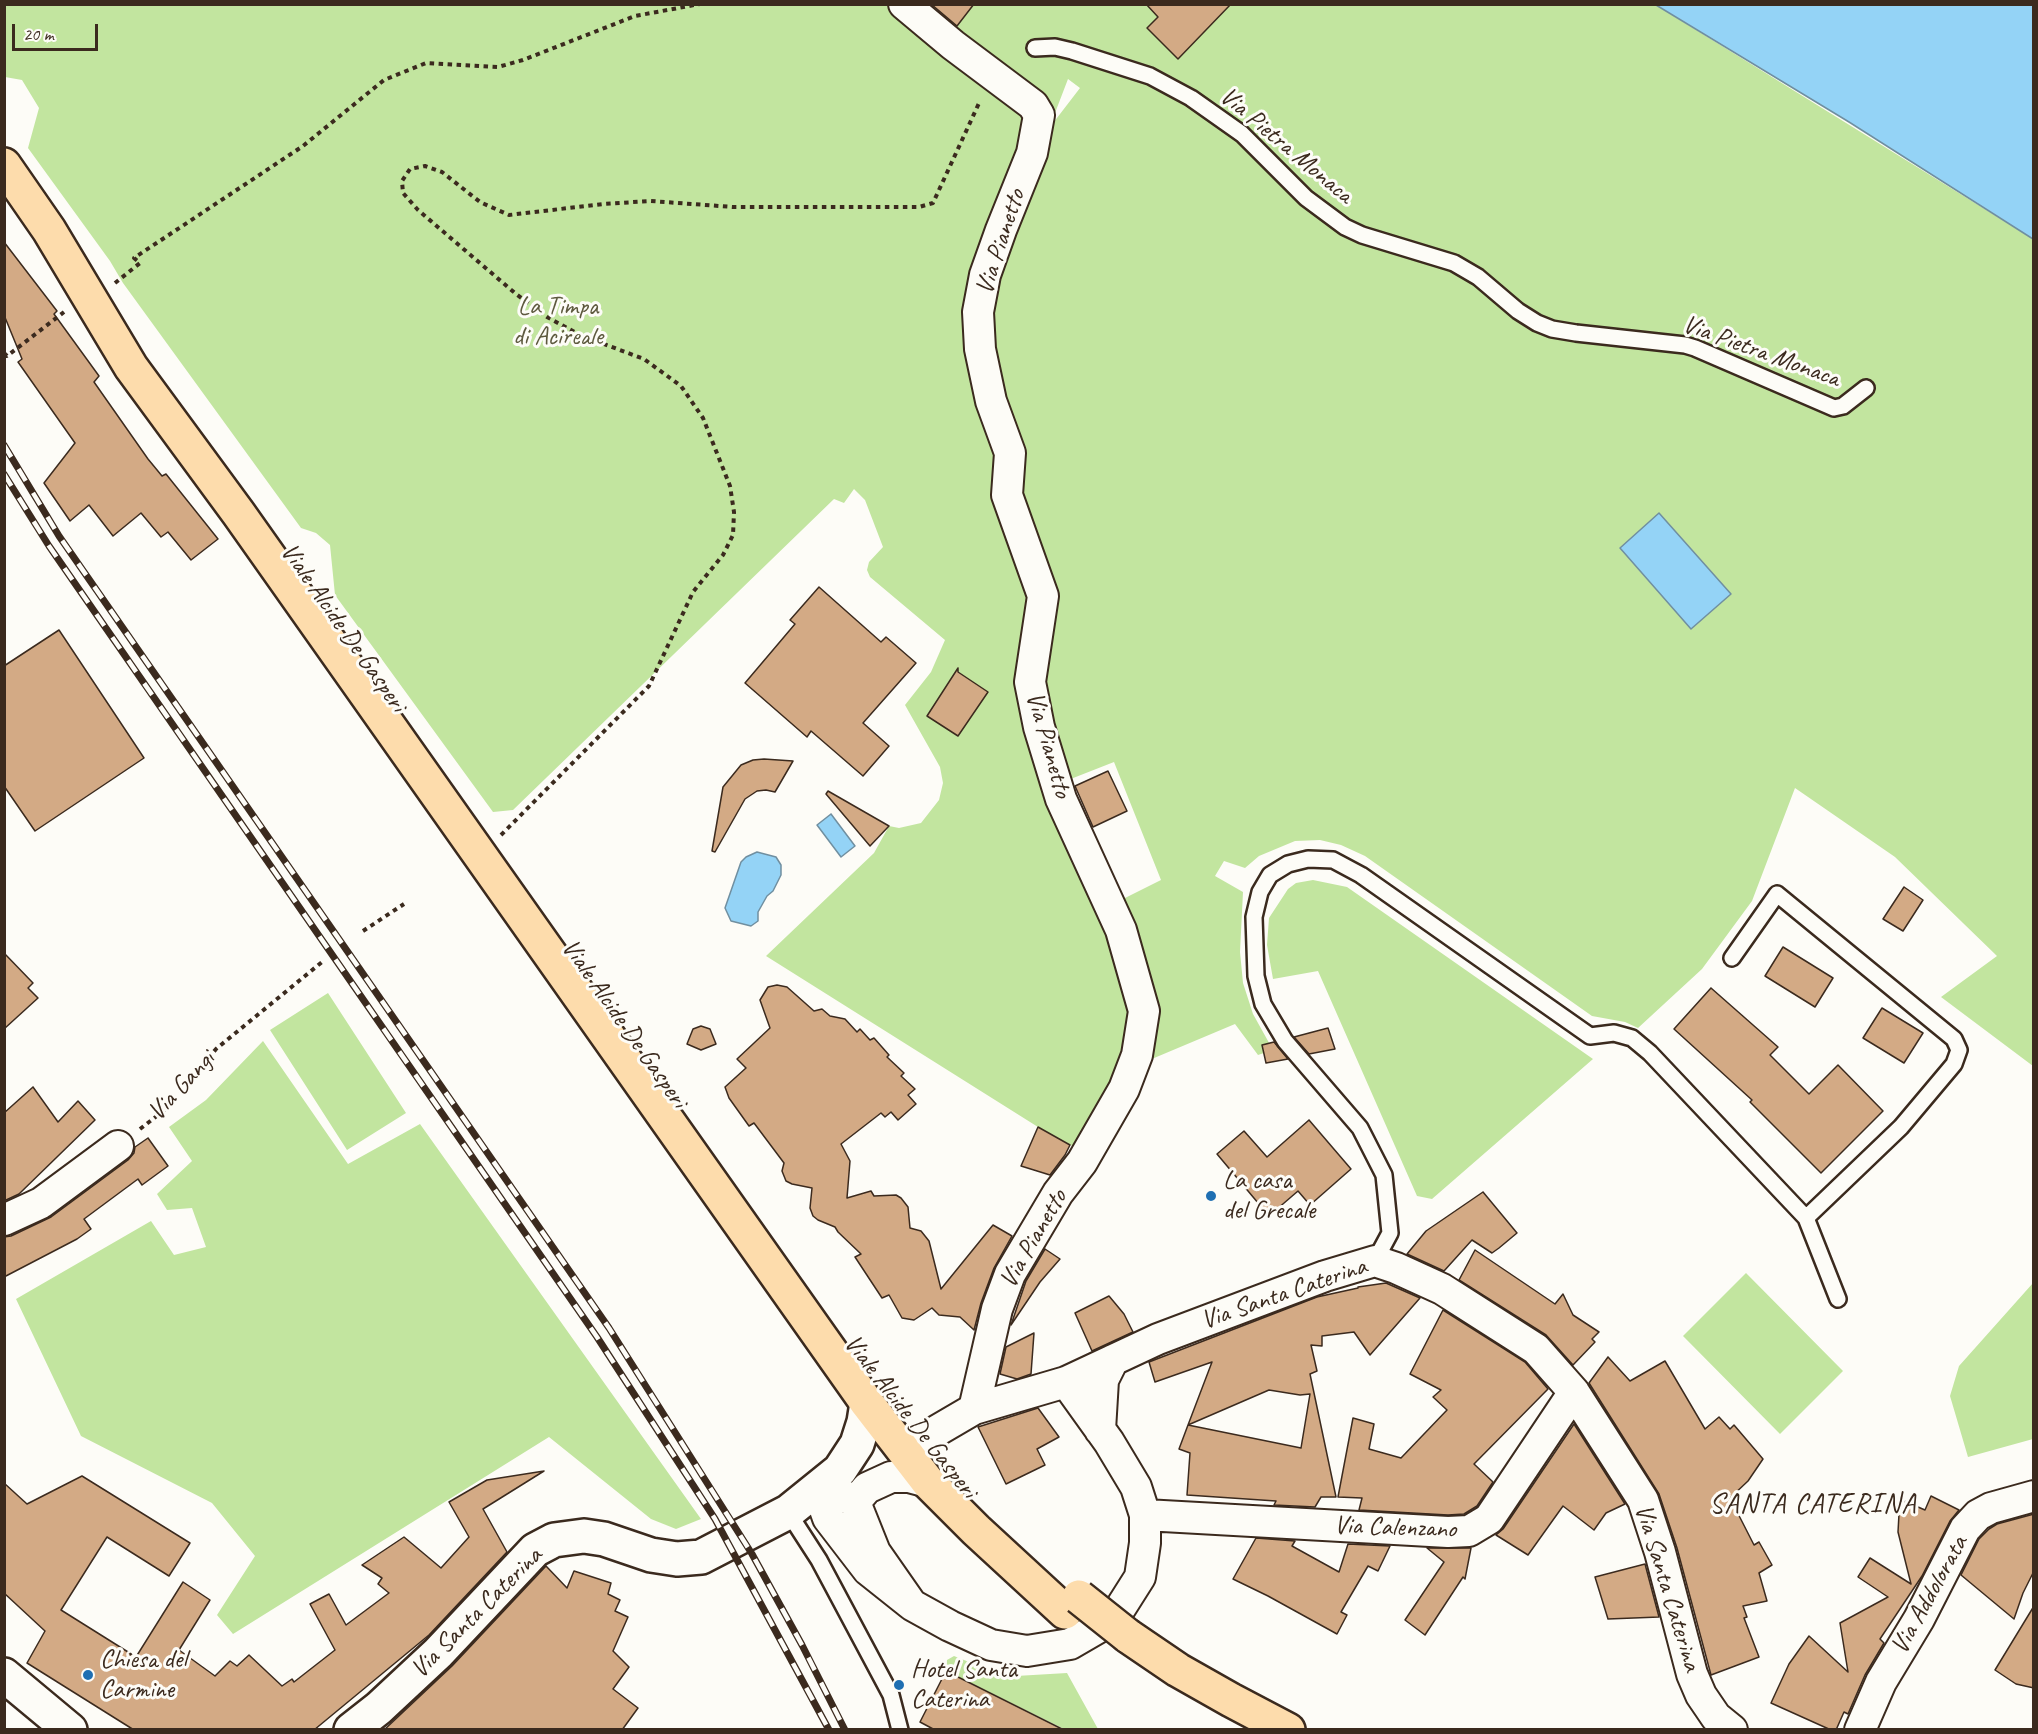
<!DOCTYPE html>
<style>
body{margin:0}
#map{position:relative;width:2038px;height:1734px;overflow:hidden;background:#fdfcf7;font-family:Caveat,sans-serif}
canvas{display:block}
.frame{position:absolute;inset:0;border:6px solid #3b2a1e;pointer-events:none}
.scale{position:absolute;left:12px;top:24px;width:86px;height:27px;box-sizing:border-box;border:3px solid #3b2a1e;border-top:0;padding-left:8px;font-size:18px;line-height:21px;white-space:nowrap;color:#3b2a1e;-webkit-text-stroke:4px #fdfcf7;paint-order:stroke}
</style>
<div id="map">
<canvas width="2038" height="1734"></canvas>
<div class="frame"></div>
<div class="scale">20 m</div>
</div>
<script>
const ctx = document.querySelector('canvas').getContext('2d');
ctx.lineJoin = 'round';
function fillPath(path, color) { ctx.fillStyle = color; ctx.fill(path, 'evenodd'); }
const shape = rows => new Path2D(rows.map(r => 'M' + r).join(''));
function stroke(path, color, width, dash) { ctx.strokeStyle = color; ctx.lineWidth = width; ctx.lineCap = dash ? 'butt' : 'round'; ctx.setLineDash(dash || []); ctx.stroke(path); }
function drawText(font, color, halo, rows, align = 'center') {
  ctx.font = font + ' Caveat,sans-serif'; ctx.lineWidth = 6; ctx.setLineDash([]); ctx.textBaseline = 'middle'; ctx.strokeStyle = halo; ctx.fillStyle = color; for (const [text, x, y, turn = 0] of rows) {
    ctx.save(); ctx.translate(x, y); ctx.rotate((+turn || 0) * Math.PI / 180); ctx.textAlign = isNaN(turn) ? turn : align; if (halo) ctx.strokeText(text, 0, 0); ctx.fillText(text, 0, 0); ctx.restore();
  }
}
const green = shape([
 [4,5,1656,5,2033,239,2033,1066,1941,997,1997,956,1895,857,1795,788,1752,901,1702,969,1638,1028,1625,1022,1592,1016,1365,856,1341,845,1320,840,1295,841,1259,856,1245,868,1224,861,1215,876,1243,892,1240,952,1243,983,1253,1014,1273,1050,1258,1055,1235,1024,1147,1061,1155,1018,1153,997,1139,945,1121,900,1161,880,1114,762,1063,782,1050,741,1038,677,1040,647,1054,597,1053,590,1016,500,1016,489,1026,448,997,396,989,344,987,313,990,282,978,312,971,310,970,350,1000,466,999,498,1034,595,1023,684,1031,726,1048,788,1113,932,1138,1014,1132,1054,1084,1150,1070,1145,1038,1127,766,956,874,853,889,826,899,828,921,823,939,800,943,783,940,767,905,705,931,672,945,640,870,577,867,570,869,562,883,547,865,500,854,489,844,503,834,499,513,810,493,812,335,595,330,545,316,533,301,528,123,283,110,261,28,148,39,108,22,80,5,77],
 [1068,79,1080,88,1050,127,1050,126],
 [1313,880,1347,887,1593,1059,1432,1199,1417,1196,1318,971,1273,979,1267,945,1269,918,1288,889,1296,883],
 [328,993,406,1113,347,1150,270,1030],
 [263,1041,348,1164,420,1124,701,1519,676,1529,651,1519,549,1437,233,1634,217,1615,255,1556,212,1503,81,1436,16,1299,151,1221,174,1255,206,1247,192,1208,167,1210,157,1194,192,1161,169,1127,206,1100],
 [1746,1273,1843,1371,1780,1434,1683,1336],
 [2033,1283,2033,1439,1968,1457,1950,1396,1959,1366],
 [954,1656,994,1672,1016,1676,1067,1673,1098,1729,1064,1729,946,1671,947,1660]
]);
const water = shape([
 [1656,5,2033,5,2033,239,1849,122,1656,5],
 [1659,513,1731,594,1691,629,1620,548,1659,513],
 [831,814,855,846,841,857,817,825,831,814],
 [757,852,776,857,781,865,781,875,773,891,767,896,758,912,758,921,751,926,731,921,725,908,741,862,746,857,757,852]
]);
const building = shape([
 [931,4,974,4,957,26,931,4],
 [1146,4,1231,4,1178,59,1147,28,1158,17,1146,4],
 [4,242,57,311,54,314,99,376,94,382,148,459,162,476,166,474,218,539,191,560,168,532,161,537,141,513,113,536,89,505,70,521,44,483,75,443,18,362,22,359,4,315,4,242],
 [819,587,881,642,886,637,916,663,863,723,889,746,863,776,811,731,807,737,745,683,795,624,790,620,819,587],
 [59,630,144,758,35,831,4,786,4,666,59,630],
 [958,668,958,672,988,692,958,736,927,716,958,668],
 [764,759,793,761,775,792,766,790,757,791,745,799,715,852,712,851,723,787,741,765,753,760,764,759],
 [1108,771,1127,811,1093,827,1075,786,1108,771],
 [828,791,889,826,870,846,826,794,828,791],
 [1904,887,1923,900,1903,931,1883,919,1904,887],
 [1783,947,1833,978,1815,1007,1765,976,1783,947],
 [4,953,33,983,28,988,38,998,4,1029,4,953],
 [777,985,787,987,814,1011,822,1009,830,1016,845,1019,857,1032,860,1029,870,1040,874,1038,889,1055,887,1057,904,1073,901,1076,915,1089,908,1095,916,1104,898,1120,891,1112,885,1117,881,1113,841,1144,850,1161,847,1198,871,1191,874,1196,896,1195,901,1198,908,1207,910,1228,921,1231,929,1241,941,1289,993,1225,1012,1236,994,1268,981,1303,974,1330,960,1317,939,1315,932,1308,914,1320,902,1318,889,1295,882,1298,855,1257,861,1254,838,1232,835,1227,818,1220,813,1216,810,1208,812,1188,792,1184,786,1181,782,1171,784,1163,754,1123,749,1126,729,1098,725,1087,746,1068,737,1059,770,1028,760,1000,768,987,777,985],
 [1711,988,1778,1047,1770,1055,1809,1094,1838,1065,1883,1111,1821,1173,1750,1102,1752,1100,1674,1029,1711,988],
 [1882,1008,1923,1033,1904,1063,1863,1038,1882,1008],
 [701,1026,710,1029,716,1044,701,1050,687,1044,693,1029,701,1026],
 [1328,1028,1335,1049,1309,1054,1294,1037,1328,1028],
 [1274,1042,1288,1059,1266,1063,1262,1045,1274,1042],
 [33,1087,58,1122,78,1101,95,1120,19,1194,4,1201,4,1113,33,1087],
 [1309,1120,1351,1169,1310,1205,1298,1191,1269,1216,1217,1154,1244,1131,1267,1157,1309,1120],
 [1038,1127,1070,1145,1065,1155,1050,1175,1021,1166,1038,1127],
 [148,1138,168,1166,142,1185,138,1179,84,1219,91,1229,77,1239,4,1277,4,1237,11,1236,51,1217,128,1160,134,1153,135,1147,148,1138],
 [1483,1192,1517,1233,1499,1248,1492,1253,1472,1240,1444,1271,1407,1254,1426,1231,1483,1192],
 [1045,1249,1060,1259,1040,1282,1011,1325,1026,1281,1045,1249],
 [1475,1250,1555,1304,1563,1294,1573,1315,1599,1332,1592,1339,1595,1342,1573,1365,1546,1335,1459,1280,1475,1250],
 [1386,1283,1420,1298,1370,1355,1354,1332,1322,1336,1322,1346,1311,1345,1317,1371,1310,1374,1336,1497,1321,1497,1315,1507,1274,1505,1276,1501,1187,1495,1190,1453,1179,1449,1188,1425,1301,1448,1310,1394,1300,1395,1269,1390,1188,1425,1212,1362,1155,1382,1149,1362,1317,1297,1358,1288,1358,1287,1386,1283],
 [1109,1296,1124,1314,1133,1332,1092,1351,1075,1313,1109,1296],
 [1443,1310,1525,1362,1548,1389,1474,1464,1493,1482,1477,1506,1464,1514,1448,1515,1359,1510,1362,1498,1338,1497,1353,1418,1374,1424,1369,1449,1401,1458,1447,1410,1433,1397,1441,1390,1410,1374,1443,1310],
 [1034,1333,1031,1374,1017,1379,1000,1374,1006,1347,1034,1333],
 [1608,1357,1630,1381,1665,1361,1705,1429,1719,1417,1730,1429,1734,1425,1763,1459,1748,1481,1730,1498,1754,1545,1759,1542,1772,1565,1759,1573,1767,1601,1743,1606,1747,1617,1744,1618,1759,1657,1711,1675,1677,1548,1659,1494,1589,1383,1608,1357],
 [1038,1408,1059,1437,1037,1449,1045,1465,1006,1484,978,1427,1038,1408],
 [1574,1424,1625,1504,1606,1513,1594,1530,1563,1506,1528,1555,1496,1535,1503,1529,1574,1424],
 [544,1471,483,1509,507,1552,429,1635,314,1730,134,1730,27,1663,45,1631,4,1593,4,1483,27,1504,82,1476,190,1543,169,1576,107,1537,61,1610,136,1657,183,1582,210,1600,179,1650,215,1676,230,1661,237,1666,249,1655,282,1686,292,1679,294,1682,335,1650,310,1604,329,1594,346,1625,389,1593,378,1584,382,1578,362,1565,404,1537,441,1568,469,1537,449,1502,487,1480,544,1471],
 [1931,1496,1959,1510,1950,1521,1922,1576,1880,1639,1884,1643,1865,1675,1848,1714,1844,1712,1836,1730,1831,1730,1771,1703,1789,1664,1809,1636,1848,1672,1840,1623,1888,1597,1858,1577,1870,1558,1911,1584,1898,1532,1899,1514,1904,1501,1925,1510,1931,1496],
 [2034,1514,2034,1571,2023,1593,2014,1619,1961,1575,1979,1539,1989,1529,1997,1524,2034,1514],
 [1256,1538,1295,1541,1292,1546,1339,1572,1348,1544,1390,1546,1378,1571,1368,1566,1341,1612,1347,1615,1337,1634,1268,1596,1233,1579,1256,1538],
 [1427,1548,1471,1548,1465,1579,1463,1577,1425,1635,1405,1620,1444,1562,1427,1548],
 [1645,1564,1659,1617,1608,1619,1595,1577,1645,1564],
 [546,1566,567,1588,574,1571,611,1583,608,1594,620,1600,615,1611,628,1617,613,1651,629,1667,613,1689,638,1708,622,1730,384,1730,452,1666,546,1566],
 [2034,1606,2034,1688,2016,1684,1995,1670,2034,1606],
 [946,1671,1064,1730,935,1730,920,1722,946,1671]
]);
const path = shape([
 [115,283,140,263,134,258,303,146,384,80,426,63,498,67,523,60,635,16,700,4],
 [4,353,7,356,64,312],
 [501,835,649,686,693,592,723,555,733,535,734,512,730,486,703,418,681,386,644,359,580,335,547,317,516,294,418,210,403,193,402,181,410,169,425,166,442,172,480,202,509,215,603,204,651,201,733,207,919,207,933,203,980,101],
 [363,931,404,904],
 [140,1129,171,1105,216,1049,322,962]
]);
const service = shape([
 [1035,48,1055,47,1072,51,1150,76,1191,98,1242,134,1306,198,1345,227,1362,235,1454,263,1478,277,1518,311,1537,323,1552,329,1576,333,1685,345,1695,348,1834,408,1843,406,1866,388],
 [1732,958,1777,894,1954,1039,1959,1050,1954,1064,1901,1127,1806,1218],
 [1375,1261,1390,1233,1384,1175,1360,1128,1285,1041,1263,1004,1256,976,1254,917,1260,892,1270,875,1288,864,1308,859,1333,860,1361,875,1590,1036,1614,1033,1632,1038,1650,1053,1806,1218,1838,1299],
 [788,1512,819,1560,891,1695,900,1730]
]);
const minor = shape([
 [904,4,953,45,1033,105,1039,115,1032,153,1001,230,985,275,978,312,980,349,991,401,1010,453,1007,495,1043,596,1030,682,1039,727,1061,799,1121,930,1144,1011,1137,1055,1124,1089,1082,1162,1058,1193,1010,1274,997,1309,974,1409],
 [4,1220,41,1203,118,1146],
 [1100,1430,1103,1380,1113,1360],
 [921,1440,974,1409,1066,1382,1158,1339,1325,1276,1375,1261,1396,1268,1442,1289,1536,1349,1574,1392,1643,1500,1660,1552,1692,1674,1701,1695,1716,1717,1732,1730],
 [855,1502,867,1488,891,1477,909,1477,928,1482],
 [1145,1515,1448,1532,1469,1531,1489,1519,1574,1392],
 [912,1605,875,1552,855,1502,836,1491,818,1490,828,1518,868,1570,912,1605,950,1626,991,1645,1027,1651,1070,1644,1101,1626,1121,1607,1140,1577,1145,1543,1145,1515,1136,1487,1109,1442,1066,1382],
 [1860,1730,1881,1682,1919,1619,1965,1529,1978,1515,1991,1508,2034,1496]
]);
const tertiary = shape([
 [4,1675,70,1730],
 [351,1730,379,1708,438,1653,535,1550,554,1540,584,1536,604,1539,651,1555,677,1559,701,1557,788,1512,840,1470,857,1444,864,1422,867,1403]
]);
const primary = shape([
 [4,165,49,230,131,367,239,514,867,1403,928,1482,976,1530,1065,1612],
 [1128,1636,1178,1670,1231,1700,1288,1730]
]);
const rail = shape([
 [4,445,59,536,609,1328,752,1554,802,1645,845,1730],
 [4,474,49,546,597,1337,715,1519,829,1730]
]);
const primaryBridge = shape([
 [1079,1597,1128,1636]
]);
const markers = [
 [1211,1196,6,"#1f6fb2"],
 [88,1675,6,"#1f6fb2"],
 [899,1685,6,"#1f6fb2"]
];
const streetNames = [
 ["Via Pietra Monaca",1286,146,40],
 ["Via Pianetto",1001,242,-72],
 ["Via Pietra Monaca",1761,352,20],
 ["Viale Alcide De Gasperi",343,628,55],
 ["Via Pianetto",1048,745,74],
 ["Viale Alcide De Gasperi",624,1024,55],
 ["Via Gangi",182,1086,-47],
 ["Via Pianetto",1034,1239,-60],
 ["Via Santa Caterina",1284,1294,-19],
 ["Viale Alcide De Gasperi",910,1417,52],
 ["Via Calenzano",1395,1528,2],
 ["Via Santa Caterina",1667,1588,73],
 ["Via Addolorata",1930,1595,-61],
 ["Via Santa Caterina",477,1613,-45]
];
const parkNames = [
 ["La Timpa",558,307],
 ["di Acireale",558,337]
];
const poiNames = [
 ["La casa",1223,1181],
 ["del Grecale",1223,1211],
 ["Chiesa del",100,1660],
 ["Carmine",100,1690],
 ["Hotel Santa",911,1670],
 ["Caterina",911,1700]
];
const quarterNames = [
 ["SANTA CATERINA",1813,1505]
];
fillPath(green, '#c2e59f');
fillPath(water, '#94d3f6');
stroke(water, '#708fa0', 1.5);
fillPath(building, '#d3aa85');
stroke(building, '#3b2a1e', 1.5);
stroke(service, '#3b2a1e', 20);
stroke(minor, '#3b2a1e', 34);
stroke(tertiary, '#3b2a1e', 38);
stroke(primary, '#3b2a1e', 38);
stroke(path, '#3b2a1e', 4, [4.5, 4.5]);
stroke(service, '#fdfcf7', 15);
stroke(minor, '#fdfcf7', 30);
stroke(tertiary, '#fdfcf7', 33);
stroke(primary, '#fddcac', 33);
stroke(rail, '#3b2a1e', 7);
stroke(rail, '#fdfcf7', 4.5, [14]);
stroke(primaryBridge, '#3b2a1e', 38, []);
stroke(primaryBridge, '#fddcac', 33);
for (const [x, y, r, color] of markers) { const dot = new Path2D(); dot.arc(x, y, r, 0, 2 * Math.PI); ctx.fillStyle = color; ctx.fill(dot); stroke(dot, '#fdfcf7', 2); }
drawText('26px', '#3b2a1e', '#fdfcf7', streetNames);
drawText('26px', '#5d593e', '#fdfcf7', parkNames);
drawText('26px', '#3b2a1e', '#fdfcf7', poiNames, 'left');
ctx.letterSpacing = '1.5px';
drawText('28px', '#3b2a1e', '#fdfcf7', quarterNames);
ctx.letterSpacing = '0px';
</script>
